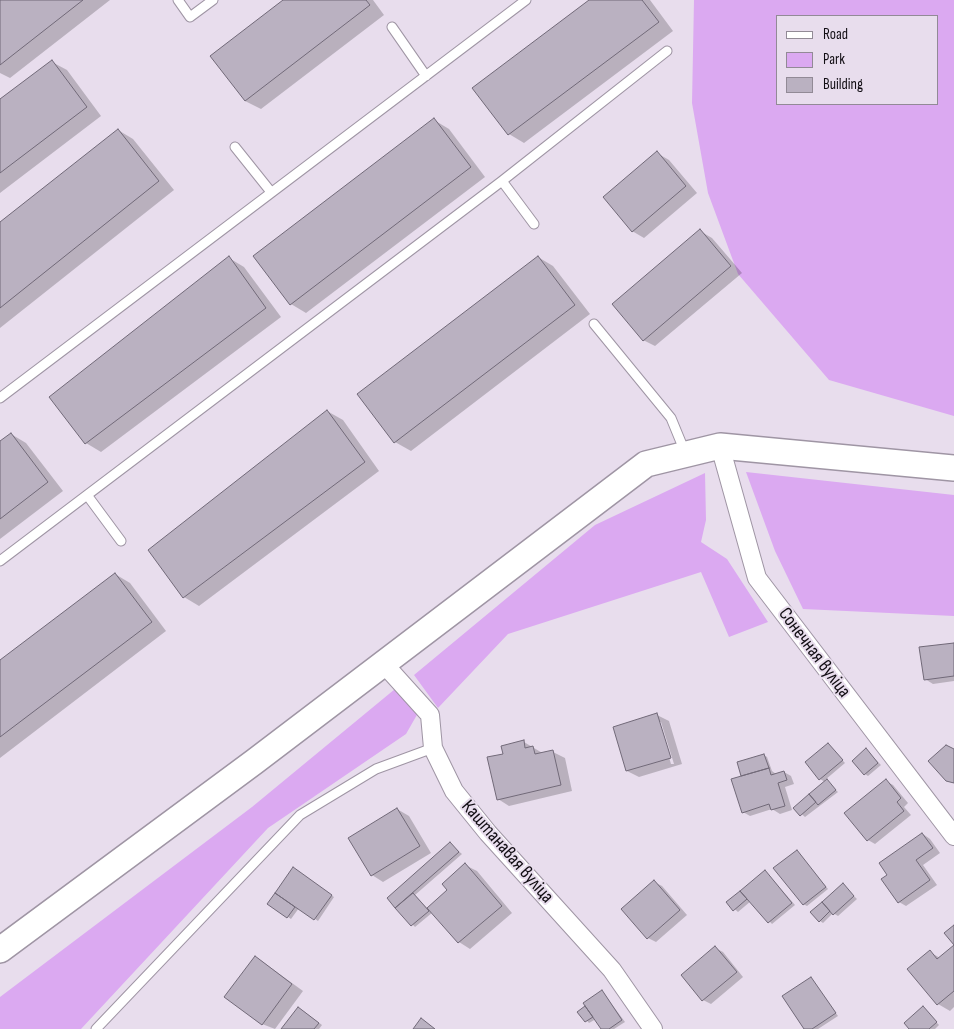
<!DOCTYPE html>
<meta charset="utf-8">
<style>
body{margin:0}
#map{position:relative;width:954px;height:1029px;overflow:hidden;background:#e8dded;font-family:"Sofia Sans Condensed",sans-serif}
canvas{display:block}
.legend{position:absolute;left:776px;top:15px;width:162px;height:90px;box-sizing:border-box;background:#e8dded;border:1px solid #928a96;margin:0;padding:6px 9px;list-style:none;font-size:15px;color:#110d13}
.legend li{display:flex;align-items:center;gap:10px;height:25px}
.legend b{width:25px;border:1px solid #928a96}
</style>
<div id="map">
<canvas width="954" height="1029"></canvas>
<ul class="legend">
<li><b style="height:6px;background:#fff"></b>Road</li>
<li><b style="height:14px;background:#dba9f1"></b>Park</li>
<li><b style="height:14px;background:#bab1c1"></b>Building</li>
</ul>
</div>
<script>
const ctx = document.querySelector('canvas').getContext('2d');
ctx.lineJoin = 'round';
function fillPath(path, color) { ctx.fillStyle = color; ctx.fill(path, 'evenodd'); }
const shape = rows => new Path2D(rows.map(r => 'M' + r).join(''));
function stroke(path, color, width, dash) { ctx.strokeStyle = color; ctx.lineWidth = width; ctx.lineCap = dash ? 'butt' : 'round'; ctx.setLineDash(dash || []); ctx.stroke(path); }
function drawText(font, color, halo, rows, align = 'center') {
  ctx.font = font + ' "Sofia Sans Condensed",sans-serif'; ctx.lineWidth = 4; ctx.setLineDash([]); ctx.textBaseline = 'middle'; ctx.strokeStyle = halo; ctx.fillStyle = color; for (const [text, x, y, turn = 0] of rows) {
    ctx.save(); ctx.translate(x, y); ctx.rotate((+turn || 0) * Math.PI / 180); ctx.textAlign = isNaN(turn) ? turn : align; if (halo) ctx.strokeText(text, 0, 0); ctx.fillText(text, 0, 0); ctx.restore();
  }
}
const green = shape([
 [694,0,954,0,954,416,829,380,738,274,708,193,692,103],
 [778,16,938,16,938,104,778,104],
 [746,472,954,495,954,616,803,609,775,551],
 [705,473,706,520,701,542,727,559,768,622,729,637,701,572,508,634,438,708,414,675,595,525],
 [395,689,418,713,406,734,268,828,81,1029,0,1029,0,997,252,807]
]);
const shadow = shape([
 [0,0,110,0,10,78,0,73],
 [285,0,373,0,384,15,261,109,245,101],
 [591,0,650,0,673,31,524,143,509,134],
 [52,62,67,70,101,116,0,193,0,101],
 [434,120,449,129,485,177,306,313,291,304],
 [118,130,133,139,174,190,0,328,0,224],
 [657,153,669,160,697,193,644,238,632,231],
 [700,231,712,238,742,273,655,346,643,340],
 [538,257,553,266,590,314,411,451,395,442],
 [229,258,244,267,281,317,101,452,86,443,51,397],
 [327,411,343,420,379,471,199,606,184,597],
 [11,434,26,443,63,491,0,539,0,443],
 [115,574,130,583,166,631,0,758,0,662],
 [954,644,954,681,933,684,925,679],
 [657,715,669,721,682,764,639,777,627,771],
 [659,722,661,722,674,764,671,764],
 [524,742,544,754,553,752,565,758,572,791,509,806,498,799,505,754],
 [828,745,845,763,825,780,838,792,805,817,795,808,825,782,820,779],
 [866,750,881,765,868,776,865,774],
 [764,755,767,757,772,771,776,774,784,772,791,776,794,784,785,787,792,810,780,814,772,809,750,816,743,812,743,777,739,763],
 [886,781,893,785,908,803,904,807,911,815,875,844,868,840],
 [397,809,409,816,431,853,383,882,372,875],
 [923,834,930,839,940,853,923,865,937,885,906,906,899,902,889,875],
 [450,844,462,854,415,895,428,909,449,890,465,865,477,871,512,913,470,949,459,942,433,912,415,927,388,898],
 [797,852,828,889,807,906,803,904],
 [293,869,334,897,318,921,299,908,291,919,269,904],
 [765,871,795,905,772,924,751,901,738,912,728,903],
 [654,882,662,886,687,915,656,942,648,938,623,909],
 [843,885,857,899,838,916,833,913,823,923,820,921],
 [954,946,954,1007,950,1011,938,1004,909,969,930,952,940,958],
 [715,948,723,952,743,977,711,1004,703,1000],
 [256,957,303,991,275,1029,262,1024],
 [811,978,838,1016,818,1029,805,1029],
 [602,991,625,1022,614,1029,603,1029,596,1019,589,1023,579,1012],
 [923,1008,939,1025,935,1029,911,1029],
 [302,1010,322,1025,319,1029,282,1029]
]);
const building = shape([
 [0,0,83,0,0,65,0,0],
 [283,0,366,0,370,5,245,101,210,56,283,0],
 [589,0,642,0,659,22,508,135,472,88,589,0],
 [52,60,87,107,0,173,0,99,52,60],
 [434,118,471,167,290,305,253,256,434,118],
 [118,129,159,181,0,308,0,222,118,129],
 [657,151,686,186,632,232,603,197,657,151],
 [700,229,731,266,643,341,612,304,700,229],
 [229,256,266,308,85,444,49,397,229,256],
 [538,256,575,305,394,443,357,394,538,256],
 [327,410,365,462,183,598,148,550,327,410],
 [11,433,48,482,0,519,0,441,11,433],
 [115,573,152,622,0,737,0,660,115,573],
 [954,643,954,676,924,680,919,647,954,643],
 [657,713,671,758,626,771,613,727,657,713],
 [524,740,525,748,533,746,535,754,553,750,561,785,497,800,487,757,503,754,501,746,524,740],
 [828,743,843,760,819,780,805,762,828,743],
 [946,745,954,749,954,783,946,781,928,761,946,745],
 [866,748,878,763,864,775,852,761,866,748],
 [764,754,769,768,741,776,737,762,764,754],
 [769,768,771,775,784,771,787,780,778,783,785,806,771,810,769,804,742,813,731,779,769,768],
 [827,779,836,790,818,805,809,794,827,779],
 [886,779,901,798,897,802,904,811,867,841,844,813,886,779],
 [809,794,816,802,800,816,793,808,809,794],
 [397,808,420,846,371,876,348,838,397,808],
 [922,833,933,848,916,860,930,880,898,903,881,879,887,875,879,863,922,833],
 [450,842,459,852,395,908,387,898,450,842],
 [797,850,826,887,803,905,773,868,797,850],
 [465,863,502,906,458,943,427,908,447,890,442,884,465,863],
 [293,867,332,895,314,920,275,893,293,867],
 [765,870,792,903,768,923,740,891,765,870],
 [654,880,680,910,647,939,621,909,654,880],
 [843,883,854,896,833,915,822,902,843,883],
 [740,891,747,899,733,911,726,902,740,891],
 [275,893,295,907,287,918,267,904,275,893],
 [413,893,429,911,411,926,395,908,413,893],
 [822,902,830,911,819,922,810,912,822,902],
 [954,925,954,991,937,1005,907,969,930,950,937,959,954,945,944,933,954,925],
 [715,946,737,972,702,1001,681,975,715,946],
 [255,956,292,984,262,1025,224,997,255,956],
 [811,977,836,1013,812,1029,804,1029,782,996,811,977],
 [602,990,622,1020,609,1029,601,1029,583,1003,602,990],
 [585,1006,593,1017,585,1022,577,1012,585,1006],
 [923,1006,937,1022,929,1029,909,1029,904,1023,923,1006],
 [298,1007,319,1023,314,1029,281,1029,298,1007],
 [421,1018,435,1029,413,1029,421,1018]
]);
const lane = shape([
 [178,0,190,17,213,0],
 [392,27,426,76],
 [235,147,271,192],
 [502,181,534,224],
 [594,324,671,418,685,452],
 [0,398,526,0],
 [87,495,121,541],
 [0,561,502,181,667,51],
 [96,1029,300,815,376,769,433,748]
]);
const street = shape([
 [720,446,757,578,954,836],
 [384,664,430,715,433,748,454,791,488,833,612,970,653,1029]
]);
const secondary = shape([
 [0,950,254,762,646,464,720,446,954,468]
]);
const streetNames = [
 ["Сонечная вуліца",814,653,53],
 ["Каштанавая вуліца",507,852,49]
];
fillPath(green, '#dba9f1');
fillPath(shadow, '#0003');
fillPath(building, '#bab1c1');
stroke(building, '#716978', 1);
stroke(lane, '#9f95a4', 11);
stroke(street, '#9f95a4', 20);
stroke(secondary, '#9f95a4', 28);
stroke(lane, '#fff', 9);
stroke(street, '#fff', 18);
stroke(secondary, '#fff', 25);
drawText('19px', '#110d13', '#e8dded', streetNames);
</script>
